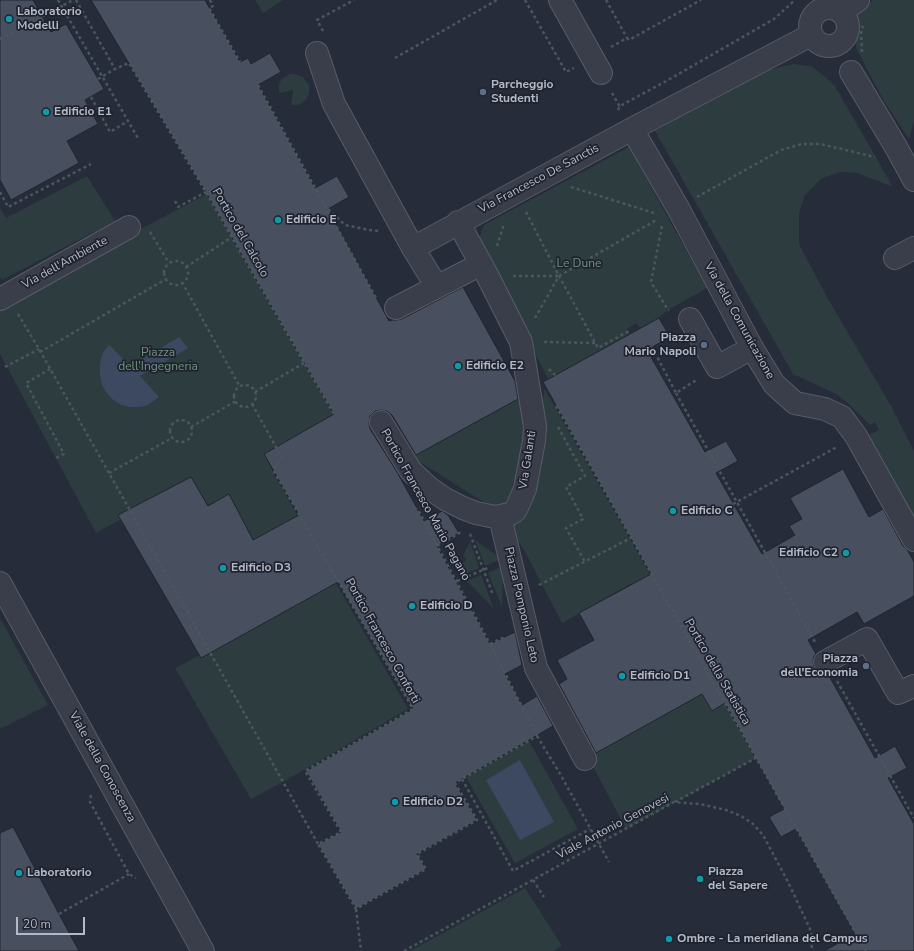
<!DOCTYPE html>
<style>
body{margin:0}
#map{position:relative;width:914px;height:951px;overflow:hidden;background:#262c3a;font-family:"Nunito Sans",sans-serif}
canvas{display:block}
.scale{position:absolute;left:16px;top:917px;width:69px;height:18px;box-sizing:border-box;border:2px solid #b5b9c6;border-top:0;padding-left:5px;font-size:12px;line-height:14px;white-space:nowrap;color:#b5b9c6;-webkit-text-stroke:3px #1f232f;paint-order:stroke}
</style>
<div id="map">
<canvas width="914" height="951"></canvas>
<div class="scale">20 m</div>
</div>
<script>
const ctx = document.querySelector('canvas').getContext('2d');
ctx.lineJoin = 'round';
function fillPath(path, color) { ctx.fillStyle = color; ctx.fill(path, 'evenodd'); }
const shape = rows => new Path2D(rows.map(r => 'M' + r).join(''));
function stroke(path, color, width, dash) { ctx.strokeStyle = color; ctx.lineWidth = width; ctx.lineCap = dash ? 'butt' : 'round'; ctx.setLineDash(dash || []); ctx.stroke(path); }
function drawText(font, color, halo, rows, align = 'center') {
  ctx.font = font + ' "Nunito Sans",sans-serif'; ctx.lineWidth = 3.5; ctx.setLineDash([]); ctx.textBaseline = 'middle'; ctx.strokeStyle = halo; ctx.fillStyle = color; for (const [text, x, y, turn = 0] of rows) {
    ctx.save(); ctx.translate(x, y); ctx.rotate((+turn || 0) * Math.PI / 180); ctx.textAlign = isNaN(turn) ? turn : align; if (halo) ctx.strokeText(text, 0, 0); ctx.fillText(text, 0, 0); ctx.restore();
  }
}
const green = shape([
 [255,0,283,0,263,13],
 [873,0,914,0,914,121,909,139,884,101,856,48,855,30,858,14,868,3],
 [793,64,811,66,823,75,835,86,893,187,857,173,839,172,821,179,805,195,799,212,799,244,827,297,891,406,914,451,914,516,869,435,879,430,875,422,870,425,848,403,836,394,793,374,655,131,757,73],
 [290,74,295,74,303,77,309,85,309,94,306,99,302,103,297,105,291,105,293,90,279,93,279,85,281,80,286,76],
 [629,147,707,288,668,310,659,318,640,328,636,323,627,329,630,334,548,379,480,246,479,238,484,225],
 [87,176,115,221,2,280,0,277,0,207,6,218],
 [207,194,299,354,334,414,264,454,273,470,272,471,408,709,290,778,251,799,175,668,313,596,275,528,253,540,229,494,208,505,193,480,96,533,0,354,0,303],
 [544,388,676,620,656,631,630,584,562,623,523,548,514,536,513,529,514,522,541,425],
 [523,396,525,422,513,494,508,502,503,505,495,506,485,503,412,457],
 [475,540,502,559,485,566],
 [470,541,479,568,465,574,460,564,466,561,466,558,463,556],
 [503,566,502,607,488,573],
 [481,575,494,609,467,581],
 [0,618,48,705,0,729],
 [688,638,756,758,626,829,588,757,692,700],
 [529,741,578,829,515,863,466,777],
 [525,888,562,946,553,951,410,951]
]);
const water = shape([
 [179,337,188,348,140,376,159,397,155,400,148,405,140,407,130,407,121,405,112,399,106,392,102,385,100,375,100,366,101,358,104,351,109,345,131,366],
 [520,760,554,822,520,840,486,780]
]);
const building = shape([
 [0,0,33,0,51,32,66,24,104,89,85,100,98,124,67,141,79,163,11,200,0,180,0,0],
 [91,0,205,0,240,62,248,58,251,64,270,53,281,72,258,85,315,188,337,176,349,197,328,209,389,321,392,320,396,320,402,319,463,287,515,381,518,399,416,455,392,415,387,411,381,410,375,411,370,416,369,423,370,429,397,472,424,521,442,511,448,515,459,533,437,546,490,644,515,632,522,665,505,674,522,705,537,696,553,726,455,783,477,820,417,854,426,869,356,909,318,844,341,832,306,771,413,709,338,582,201,658,118,515,191,477,208,506,229,494,253,540,299,515,264,454,334,414,299,354,207,194,91,0],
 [659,318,670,337,647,350,705,452,726,441,738,461,716,473,762,554,795,535,789,526,802,519,790,498,843,469,869,517,883,509,903,546,908,551,914,562,914,596,864,624,857,612,808,640,816,654,814,656,813,661,814,668,819,673,824,674,828,674,875,758,895,746,907,768,888,778,914,824,914,951,824,951,855,934,796,829,781,837,769,817,784,809,725,703,712,711,702,694,596,753,559,684,567,679,557,660,594,640,579,613,651,574,543,382,659,318],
 [13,827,59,914,79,951,0,951,0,833,13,827]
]);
const path = shape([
 [58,0,139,140],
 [76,0,115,69],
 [210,0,213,6,209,8,240,62],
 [525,0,566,72,574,68],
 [606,0,627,38],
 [323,31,317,20,354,0],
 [0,39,73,0],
 [611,47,627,38,629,40,701,0],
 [862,52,861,32,863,26],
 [395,58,497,0],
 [98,79,115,69,129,63,207,194,299,354,334,414],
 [258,85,376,298],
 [612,93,620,107],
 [91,97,110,132,128,121],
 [618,110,620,106,668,80,774,19,795,0],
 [571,187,654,213],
 [0,192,8,207,91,164],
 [697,197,781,150,802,144,820,144,875,157],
 [175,201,178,207,206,192],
 [328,209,345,225,369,230,379,231],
 [526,212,559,276,658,219],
 [662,226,651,282,668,310,669,310],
 [150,232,169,263],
 [497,246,504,224],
 '164 273a12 12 0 1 1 24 0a12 12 0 1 1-24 0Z',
 [186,267,232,237],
 [513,276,559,276],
 [182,282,240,387],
 [18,314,39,349,318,844],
 [535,318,559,276,598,348,629,331],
 [544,342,595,343],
 [652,347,676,393,698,379],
 [40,352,166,279],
 [5,367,39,349],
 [50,369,26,383,64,454,54,459],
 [549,369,555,375],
 '234 396a11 11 0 1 1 22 0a11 11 0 1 1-22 0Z',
 [255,392,304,363],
 [676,393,815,642],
 [252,404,282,458,273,470,413,709,305,771,341,832,318,844,356,909,426,869,417,854,477,820,455,783,537,736,490,644,417,508],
 [556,406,866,951],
 '170 431a11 11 0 1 1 22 0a11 11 0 1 1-22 0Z',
 [191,427,236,401],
 [558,427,585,476,566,487,583,519,566,528,585,562],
 [109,473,172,438],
 [733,504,837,447],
 [470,534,493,595],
 [437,546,461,532],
 [457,581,490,567],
 [539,585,631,538],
 [490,644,505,637],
 [837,681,914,818],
 [537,736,559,772,609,862],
 [462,779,513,871,590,829],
 [91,795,90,802,129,874,136,878],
 [675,802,756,758],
 [533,880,544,897],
 [356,909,361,951],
 [59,914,129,874],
 [404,951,674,802,700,804,726,810,741,816,753,824,763,835,788,882,811,931,812,951]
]);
const minor = shape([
 [560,0,601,73],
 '810 27a19 19 0 1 1 38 0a19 19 0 1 1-38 0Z',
 [842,12,858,0],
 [317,53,334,104,413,248,632,129,811,35],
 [851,72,896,147,914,180],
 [632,129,678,208,752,348,774,384,795,403,825,409,842,417,856,436,914,540],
 [413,248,437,287],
 [895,258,914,248],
 [0,299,129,227],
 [396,308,481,264],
 [690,319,717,367,752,348],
 [381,422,411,471,428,487,445,499,463,508,476,513,495,517,510,514,515,511,518,505,525,489,530,462,534,441,535,426,521,342,487,275,458,222],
 [500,517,536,668,585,759],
 [0,583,203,951],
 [825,662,867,639,898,693,914,686]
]);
const markers = [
 [9,19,4,"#0f9aa8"],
 [483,92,4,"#5c6f8a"],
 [46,112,4,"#0f9aa8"],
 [278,220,4,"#0f9aa8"],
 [704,345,4,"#5c6f8a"],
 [458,366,4,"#0f9aa8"],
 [673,511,4,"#0f9aa8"],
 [846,553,4,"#0f9aa8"],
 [223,568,4,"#0f9aa8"],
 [412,606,4,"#0f9aa8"],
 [866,666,4,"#5c6f8a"],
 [622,676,4,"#0f9aa8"],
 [395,802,4,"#0f9aa8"],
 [19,873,4,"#0f9aa8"],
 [700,879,4,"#0f9aa8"],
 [669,939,4,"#0f9aa8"]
];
const poiNames = [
 ["Laboratorio",17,12],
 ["Modelli",17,26],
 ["Parcheggio",491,85],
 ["Studenti",491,99],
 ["Edificio E1",54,112],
 ["Edificio E",286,220],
 ["Piazza",696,338,"right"],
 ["Mario Napoli",696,352,"right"],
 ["Edificio E2",466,366],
 ["Edificio C",681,511],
 ["Edificio C2",838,553,"right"],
 ["Edificio D3",231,568],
 ["Edificio D",420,606],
 ["Piazza",858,659,"right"],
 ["dell'Economia",858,673,"right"],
 ["Edificio D1",630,676],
 ["Edificio D2",403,802],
 ["Piazza",708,872],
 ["del Sapere",708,886],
 ["Laboratorio",27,873],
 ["Ombre - La meridiana del Campus",677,939]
];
const streetNames = [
 ["Via Francesco De Sanctis",539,179,-28],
 ["Portico del Calcolo",240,233,60],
 ["Via dell'Ambiente",65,263,-29],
 ["Via della Comunicazione",739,321,61],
 ["Via Galanti",528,460,-81],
 ["Portico Francesco Mario Pagano",425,505,61],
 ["Piazza Pomponio Leto",521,605,77],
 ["Portico Francesco Conforti",382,641,61],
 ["Portico della Statistica",717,672,60],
 ["Viale della Conoscenza",102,767,61],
 ["Viale Antonio Genovesi",613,827,-28]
];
const parkNames = [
 ["Le Dune",579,264],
 ["Piazza",158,353],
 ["dell'Ingegneria",158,367]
];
fillPath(green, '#2c3c3f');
fillPath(water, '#3d4861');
fillPath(building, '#484f5e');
stroke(building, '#212531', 1);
stroke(minor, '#585c68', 24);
stroke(path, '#4a575c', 2.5, [3, 3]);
stroke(minor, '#393e4a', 22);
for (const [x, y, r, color] of markers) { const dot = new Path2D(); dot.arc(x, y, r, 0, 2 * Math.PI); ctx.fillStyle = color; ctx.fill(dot); stroke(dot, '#1f232f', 1.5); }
drawText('bold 12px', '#b5b9c6', '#1f232f', poiNames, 'left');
drawText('12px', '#b5b9c6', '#1f232f', streetNames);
drawText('12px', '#6f947c', '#1f232f', parkNames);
</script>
